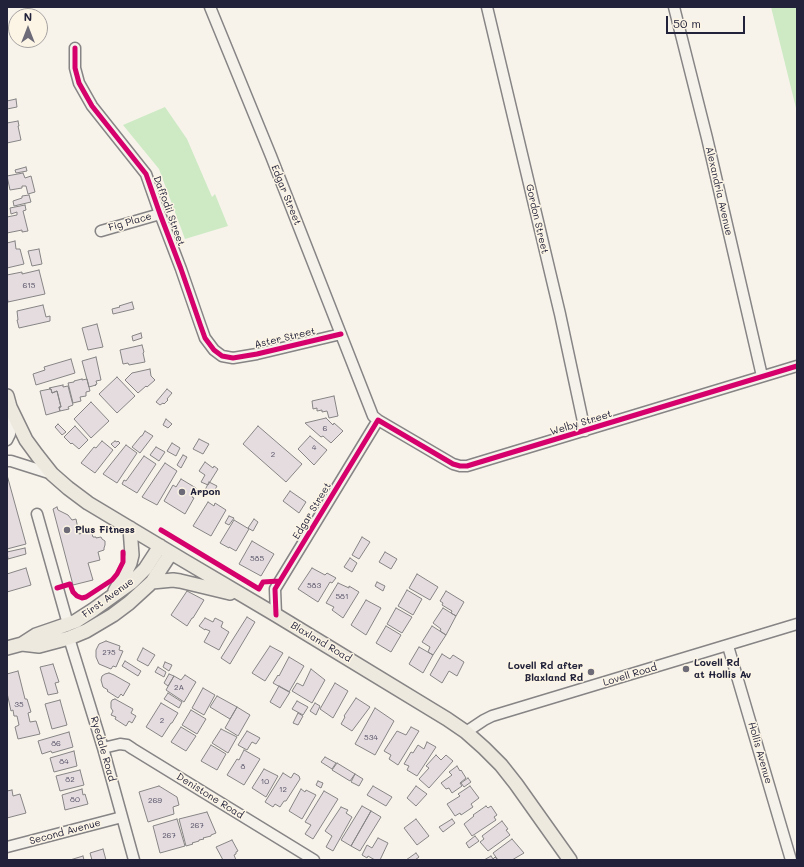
<!DOCTYPE html>
<style>
body{margin:0}
#map{position:relative;width:804px;height:867px;overflow:hidden;background:#f7f3ea;font-family:Mali,sans-serif}
canvas{display:block}
.frame{position:absolute;inset:0;border:8px solid #22223b;pointer-events:none}
.north{position:absolute;left:8px;top:8px;width:40px;height:40px;box-sizing:border-box;background:#fcf5e5;border:1px solid #a5a1a1;border-radius:50%;rotate:0deg;font-size:11px;font-weight:700;line-height:16px;text-align:center;color:#22223b}
.north::after{content:'';display:block;margin:auto;width:14px;height:18px;background:#6d6b78;clip-path:polygon(50% 0,100% 100%,50% 72%,0 100%)}
.scale{position:absolute;left:666px;top:16px;width:79px;height:18px;box-sizing:border-box;border:2px solid #22223b;border-top:0;padding-left:5px;font-size:12px;line-height:14px;white-space:nowrap;color:#22223b;-webkit-text-stroke:3px #fcf5e5;paint-order:stroke}
</style>
<div id="map">
<canvas width="804" height="867"></canvas>
<div class="frame"></div>
<div class="north">N</div>
<div class="scale">50 m</div>
</div>
<script>
const ctx = document.querySelector('canvas').getContext('2d');
ctx.lineJoin = 'round';
function fillPath(path, color) { ctx.fillStyle = color; ctx.fill(path, 'evenodd'); }
const shape = rows => new Path2D(rows.map(r => 'M' + r).join(''));
function stroke(path, color, width, dash) { ctx.strokeStyle = color; ctx.lineWidth = width; ctx.lineCap = dash ? 'butt' : 'round'; ctx.setLineDash(dash || []); ctx.stroke(path); }
function drawText(font, color, halo, rows, align = 'center') {
  ctx.font = font + ' Mali,sans-serif'; ctx.lineWidth = 3; ctx.setLineDash([]); ctx.textBaseline = 'middle'; ctx.strokeStyle = halo; ctx.fillStyle = color; for (const [text, x, y, turn = 0] of rows) {
    ctx.save(); ctx.translate(x, y); ctx.rotate((+turn || 0) * Math.PI / 180); ctx.textAlign = isNaN(turn) ? turn : align; if (halo) ctx.strokeText(text, 0, 0); ctx.fillText(text, 0, 0); ctx.restore();
  }
}
const green = shape([
 [771,7,797,7,797,112],
 [165,107,187,139,212,197,215,194,228,226,185,239,159,169,123,125]
]);
const building = shape([
 [16,99,17,107,7,109,7,101,16,99],
 [18,121,19,126,18,126,21,140,7,143,7,123,18,121],
 [26,167,27,171,16,173,15,170,26,167],
 [23,173,25,178,31,176,35,192,28,194,26,186,22,186,22,188,10,190,7,176,23,173],
 [29,195,31,202,14,206,13,201,22,198,22,196,29,195],
 [25,205,26,210,23,211,28,231,22,232,22,230,7,233,7,217,17,215,17,212,11,214,10,208,25,205],
 [15,241,16,249,20,249,24,264,7,268,7,243,15,241],
 [39,249,42,264,32,266,28,251,39,249],
 [39,270,45,294,8,302,7,296,7,275,22,272,22,274,39,270],
 [132,302,134,309,113,314,112,309,120,307,119,306,132,302],
 [43,305,46,317,50,316,50,321,19,328,17,320,18,320,17,311,43,305],
 [97,324,103,347,88,350,82,328,97,324],
 [141,333,142,338,133,341,132,336,141,333],
 [142,345,144,352,143,353,145,362,129,365,128,363,123,364,120,350,142,345],
 [96,357,101,380,96,381,97,384,95,385,96,385,89,387,82,361,96,357],
 [71,359,75,373,36,385,33,374,45,370,44,367,71,359],
 [150,369,151,376,155,380,147,387,146,386,138,393,125,380,132,373,150,369],
 [117,377,135,396,117,413,99,394,117,377],
 [82,379,82,380,87,379,90,391,86,392,86,396,80,397,81,401,73,403,68,383,74,382,74,381,82,379],
 [63,385,63,387,68,386,73,405,68,407,69,409,60,411,59,407,61,407,57,391,52,393,51,389,50,389,49,388,63,385],
 [50,389,51,389,52,393,57,391,61,407,59,407,60,411,46,415,40,391,50,389],
 [167,389,172,393,167,399,168,400,164,404,163,403,160,405,156,402,167,389],
 [334,396,338,416,329,418,327,411,322,412,322,410,317,411,317,408,313,409,312,401,334,396],
 [91,402,109,421,91,438,74,419,91,402],
 [326,418,333,425,334,423,343,431,331,443,323,436,321,437,305,423,326,418],
 [166,419,172,424,168,428,163,425,166,419],
 [58,424,66,432,62,435,55,427,58,424],
 [75,426,88,440,79,449,72,443,71,444,64,437,75,426],
 [258,426,302,464,286,482,243,444,258,426],
 [145,431,153,436,140,453,132,447,141,436,142,436,145,431],
 [310,436,327,450,314,465,298,449,310,436],
 [199,439,209,444,203,454,193,449,199,439],
 [102,441,113,450,95,473,81,463,94,447,96,448,102,441],
 [115,441,117,442,118,441,120,443,115,448,111,444,115,441],
 [172,443,180,448,176,456,167,451,172,443],
 [126,445,137,453,117,483,103,474,126,445],
 [156,447,165,452,159,461,150,455,156,447],
 [183,455,187,457,181,468,177,465,183,455],
 [144,456,156,464,137,493,122,484,124,480,126,481,144,456],
 [205,462,213,468,214,466,218,469,208,485,201,482,205,475,199,471,205,462],
 [165,463,177,471,157,505,142,497,165,463],
 [7,475,26,544,7,549,7,475],
 [181,479,196,488,192,497,194,498,185,514,164,501,173,485,176,487,181,479],
 [209,482,217,486,212,495,205,490,209,482],
 [290,491,306,502,299,513,283,501,290,491],
 [208,502,214,506,215,503,226,510,211,536,193,526,208,502],
 [57,507,58,510,68,515,72,520,76,519,79,534,91,531,93,537,96,537,96,538,101,537,102,539,105,541,105,545,104,548,104,550,98,552,100,560,88,563,93,580,73,585,53,509,57,507],
 [229,516,234,518,229,525,225,523,229,516],
 [254,519,258,522,253,531,248,528,254,519],
 [234,520,249,529,236,551,229,547,229,548,220,543,234,520],
 [362,537,370,542,359,559,352,555,362,537],
 [252,541,274,554,261,576,239,564,252,541],
 [25,548,26,554,8,559,7,552,25,548],
 [385,552,397,559,391,569,379,562,385,552],
 [350,558,357,563,352,572,344,567,350,558],
 [26,568,31,585,7,592,7,574,26,568],
 [312,568,325,575,327,573,336,578,332,583,330,582,318,602,298,589,312,568],
 [417,574,438,587,430,600,409,588,417,574],
 [377,582,385,586,383,591,375,586,377,582],
 [338,583,349,588,349,586,359,592,343,618,332,610,334,607,326,603,338,583],
 [407,590,422,599,413,615,398,606,407,590],
 [187,591,204,600,193,618,192,618,187,626,171,615,187,591],
 [446,591,464,602,456,616,451,613,452,611,442,605,443,603,440,601,446,591],
 [366,600,381,608,366,635,351,625,366,600],
 [396,608,412,617,402,633,387,624,396,608],
 [443,608,456,616,446,635,440,631,441,629,433,623,443,608],
 [247,617,255,622,230,664,221,658,247,617],
 [205,618,213,622,215,618,223,622,221,627,229,632,219,650,204,642,210,631,205,629,205,630,199,626,205,618],
 [386,626,401,635,391,652,376,643,386,626],
 [432,626,446,635,433,655,428,652,430,647,422,642,432,626],
 [106,641,120,646,119,650,123,651,116,667,113,666,111,669,99,664,96,657,96,650,99,644,106,641],
 [270,646,283,653,265,681,252,673,270,646],
 [419,647,433,655,423,673,409,664,419,647],
 [143,648,155,655,148,666,137,660,143,648],
 [442,654,450,659,453,655,464,662,457,676,449,671,442,683,430,675,442,654],
 [289,657,304,666,289,692,273,683,278,675,279,676,289,657],
 [125,661,141,671,138,676,122,666,125,661],
 [165,662,172,665,169,671,163,667,165,662],
 [53,664,59,682,55,683,58,693,48,695,40,667,53,664],
 [158,667,166,672,164,677,155,672,158,667],
 [311,669,325,680,312,703,292,691,297,683,303,686,311,669],
 [18,671,25,699,27,699,31,712,28,713,30,722,36,721,40,734,18,739,15,727,19,725,17,716,14,716,13,710,11,711,7,693,7,674,18,671],
 [109,673,114,675,130,684,123,696,121,694,118,698,107,691,108,690,103,687,101,680,102,676,105,674,109,673],
 [169,674,174,676,168,686,164,683,169,674],
 [185,675,196,682,184,702,166,690,174,676,181,680,185,675],
 [335,683,348,691,333,718,320,709,335,683],
 [279,686,290,692,280,708,270,702,279,686],
 [203,688,215,695,204,715,192,708,203,688],
 [168,693,182,702,179,708,164,699,168,693],
 [217,696,237,707,230,719,210,707,217,696],
 [356,698,370,707,352,731,341,724,345,717,344,716,356,698],
 [115,699,133,709,131,713,136,716,132,723,129,721,126,726,115,719,116,717,111,715,113,711,111,708,111,702,112,700,115,699],
 [60,700,67,725,52,729,45,704,60,700],
 [297,701,308,707,303,715,292,709,297,701],
 [161,703,178,713,172,723,171,723,162,737,146,727,161,703],
 [315,703,320,706,316,715,310,711,315,703],
 [237,707,250,715,238,736,225,728,237,707],
 [375,708,394,721,375,755,355,744,375,708],
 [191,710,206,719,197,734,182,725,191,710],
 [298,713,303,716,298,725,293,723,298,713],
 [181,727,196,736,186,751,171,742,181,727],
 [411,727,419,731,398,765,389,759,391,755,384,751,397,731,406,735,411,727],
 [221,729,237,737,228,753,212,743,221,729],
 [247,731,260,738,256,744,252,742,247,750,238,745,247,731],
 [69,732,73,747,52,753,51,751,42,754,38,741,69,732],
 [427,742,436,747,417,776,407,770,409,766,404,764,411,752,413,753,418,745,424,749,427,742],
 [211,745,226,754,217,770,201,761,211,745],
 [244,750,260,759,244,785,227,775,237,759,239,760,244,750],
 [74,751,77,766,54,772,50,758,74,751],
 [436,755,441,760,446,755,453,761,429,788,419,779,429,768,426,766,436,755],
 [325,757,336,763,332,769,321,762,325,757],
 [337,763,355,774,350,781,332,770,337,763],
 [457,766,460,771,461,770,466,778,460,783,462,786,452,793,449,788,446,789,441,783,452,775,449,772,457,766],
 [264,769,278,776,266,797,252,788,264,769],
 [80,770,84,785,60,791,56,776,80,770],
 [283,773,291,778,294,773,299,776,300,779,286,801,284,801,280,807,275,804,273,807,265,802,283,773],
 [355,774,363,779,359,786,351,782,355,774],
 [468,778,471,782,464,787,461,783,468,778],
 [318,781,323,783,321,788,316,785,318,781],
 [159,786,177,797,179,805,173,807,174,814,148,822,139,792,159,786],
 [373,786,392,797,386,806,367,795,373,786],
 [416,786,427,794,416,806,407,798,416,786],
 [470,786,479,798,471,804,473,807,461,815,460,813,455,816,447,804,460,796,458,794,470,786],
 [82,789,83,795,85,794,88,804,65,810,62,795,82,789],
 [301,789,305,792,306,790,316,795,302,819,289,811,301,789],
 [12,790,13,796,20,794,26,813,7,818,7,791,12,790],
 [324,791,338,799,313,839,305,834,311,825,305,822,324,791],
 [362,806,371,811,351,846,341,840,362,806],
 [486,806,488,808,491,806,497,815,494,817,496,820,472,836,464,824,474,816,473,815,486,806],
 [341,807,348,810,346,813,352,817,333,851,326,847,332,836,325,831,341,807],
 [371,811,381,817,360,851,351,846,371,811],
 [207,812,216,833,211,835,211,836,203,838,204,839,199,840,199,841,192,843,193,844,186,846,179,819,207,812],
 [177,819,185,846,160,853,153,826,177,819],
 [416,819,429,836,417,845,404,828,416,819],
 [452,819,455,823,443,832,439,827,452,819],
 [502,821,508,829,506,830,510,835,488,851,480,842,484,839,482,836,502,821],
 [475,836,479,841,469,848,466,843,475,836],
 [378,838,388,843,380,860,375,860,368,856,367,858,362,855,367,845,372,848,378,838],
 [512,839,524,853,512,860,498,860,493,853,512,839],
 [232,840,238,851,236,852,236,854,234,855,236,860,223,860,216,847,232,840],
 [103,849,106,860,92,860,90,853,103,849],
 [416,853,419,857,415,860,406,860,416,853],
 [83,856,84,860,70,860,83,856],
 [491,856,493,859,495,857,498,860,484,860,491,856]
]);
const minor = shape([
 [210,7,271,156,373,416,378,420,453,464,460,466,467,466,797,366],
 [487,7,560,314,585,431],
 [674,7,707,138,762,376],
 [75,48,75,68,79,83,92,106,146,174,160,214,181,269,200,324,205,338,214,350,222,356,233,358,257,354,341,334],
 [101,231,160,214],
 [7,440,10,434,11,425,10,413],
 [7,461,11,461,52,474],
 [37,514,68,624],
 [276,615,275,589,378,420],
 [69,638,103,748,134,860],
 [728,646,791,860],
 [466,732,484,720,492,716,797,624],
 [103,748,120,744,127,745,133,749,314,860],
 [7,847,122,817]
]);
const major = shape([
 [7,396,10,407,26,440,37,455,52,474,68,488,88,503,183,560,276,615,447,719,466,732,484,748,501,765,516,784,570,860],
 [152,582,173,580,180,581,230,593],
 [115,591,121,581,130,563,132,555,130,528],
 [22,644,36,635,68,624,76,621,93,610,132,582,145,569,160,546],
 [7,648,22,644,39,646,69,638,86,631,113,615,129,603,152,582,171,553]
]);
const cycleway = shape([
 [75,48,75,68,79,83,92,106,146,174,160,214,181,269,200,324,205,338,214,350,222,356,233,358,257,354,341,334],
 [161,530,259,589,263,582,279,581],
 [57,588,70,584,73,592,77,596,82,598,86,597,112,580,117,574,123,562,123,552],
 [276,615,275,589,378,420,453,464,460,466,467,466,797,366]
]);
const markers = [
 [182,492,4,"#6d6b78"],
 [67,530,4,"#6d6b78"],
 [686,669,4,"#6d6b78"],
 [591,672,4,"#6d6b78"]
];
const numberNames = [
 ["615",29,286],
 ["6",325,429],
 ["4",314,448],
 ["2",273,455],
 ["585",257,559],
 ["583",314,586],
 ["581",342,597],
 ["275",109,653],
 ["2A",179,688],
 ["35",19,705],
 ["2",162,721],
 ["534",371,738],
 ["86",56,744],
 ["84",64,762],
 ["8",243,767],
 ["82",70,780],
 ["10",265,782],
 ["12",283,790],
 ["80",75,800],
 ["269",155,801],
 ["267",197,826],
 ["267",169,836]
];
const streetNames = [
 ["Alexandria Avenue",719,191,77],
 ["Edgar Street",286,195,68],
 ["Daffodil Street",169,211,70],
 ["Gordon Street",537,219,77],
 ["Fig Place",130,222,-16],
 ["Aster Street",285,338,-13],
 ["Welby Street",581,423,-17],
 ["Edgar Street",312,511,-59],
 ["First Avenue",108,598,-36],
 ["Blaxland Road",321,642,31],
 ["Lovell Road",630,675,-17],
 ["Ryedale Road",103,749,74],
 ["Hollis Avenue",760,753,74],
 ["Denistone Road",210,796,32],
 ["Second Avenue",65,832,-15]
];
const poiNames = [
 ["Arpon",190,492],
 ["Plus Fitness",75,530],
 ["Lovell Rd",694,663],
 ["at Hollis Av",694,675],
 ["Lovell Rd after",583,666,"right"],
 ["Blaxland Rd",583,678,"right"]
];
fillPath(green, '#cdeac5');
fillPath(building, '#e5dce0');
stroke(building, '#868485', 1);
stroke(minor, '#868485', 13);
stroke(major, '#868485', 16);
stroke(minor, '#f5f2ec', 10);
stroke(major, '#eee9df', 13);
stroke(cycleway, '#d6006c', 5);
for (const [x, y, r, color] of markers) { const dot = new Path2D(); dot.arc(x, y, r, 0, 2 * Math.PI); ctx.fillStyle = color; ctx.fill(dot); stroke(dot, '#fcf5e5', 1.5); }
drawText('8px', '#535064', null, numberNames);
drawText('10px', '#22223b', '#fcf5e5', streetNames);
drawText('bold 10px', '#22223b', '#fcf5e5', poiNames, 'left');
</script>
